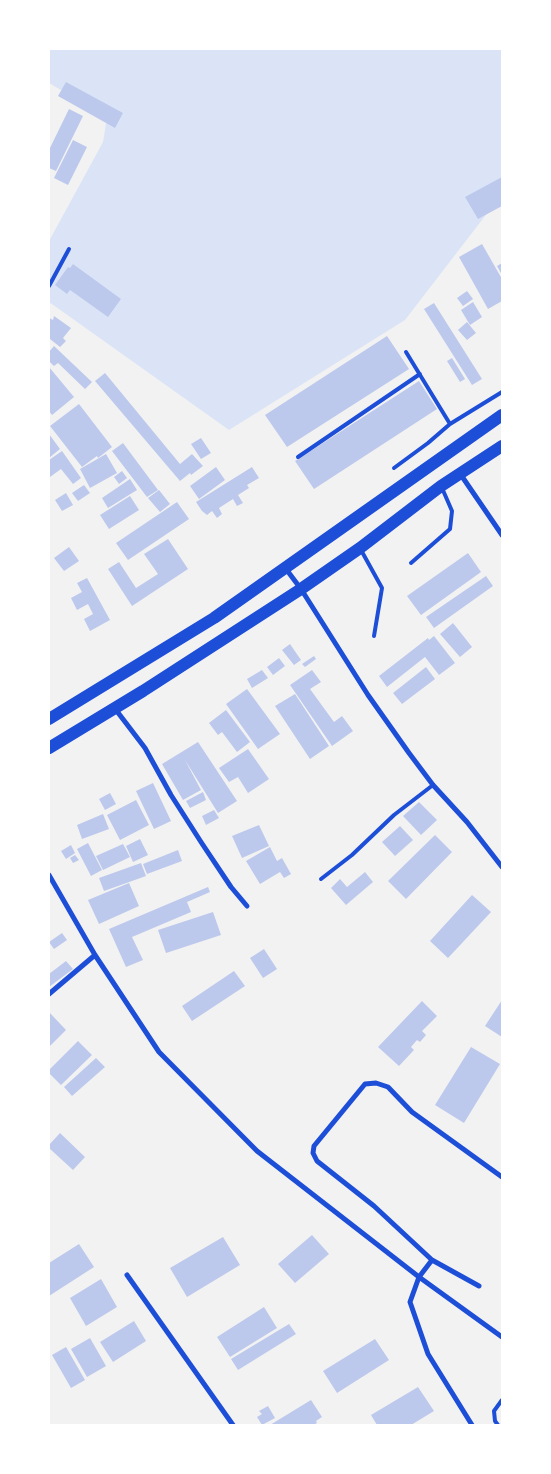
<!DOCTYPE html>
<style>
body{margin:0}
#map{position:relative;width:551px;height:1474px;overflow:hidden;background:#f2f2f2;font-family:"Playfair Display",serif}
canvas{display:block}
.frame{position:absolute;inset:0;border:50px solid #fff;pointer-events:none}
</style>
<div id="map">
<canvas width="551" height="1474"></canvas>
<div class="frame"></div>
</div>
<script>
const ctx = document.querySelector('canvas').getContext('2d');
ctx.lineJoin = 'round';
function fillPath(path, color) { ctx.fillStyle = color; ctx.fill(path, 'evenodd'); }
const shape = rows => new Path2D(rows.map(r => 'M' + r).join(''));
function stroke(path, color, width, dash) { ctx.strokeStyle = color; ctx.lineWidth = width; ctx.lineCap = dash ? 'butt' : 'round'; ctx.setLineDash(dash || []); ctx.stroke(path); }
const green = shape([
 [49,49,502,49,502,194,405,320,229,430,49,302,49,241,103,142,107,117,49,83]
]);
const building = shape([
 [66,82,123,113,115,128,58,96],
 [69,109,83,116,56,171,49,168,49,150],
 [73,140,87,147,68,185,54,178],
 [502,177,502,206,478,219,465,197],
 [482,244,502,279,502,301,488,309,459,257],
 [502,263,502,275,497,266],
 [73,264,121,299,108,317,70,290,67,294,55,285,68,267,70,268],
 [467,291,473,299,463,306,457,298],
 [473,302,482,317,470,325,461,310],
 [434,303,482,379,472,385,424,309],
 [54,316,71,328,63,338,66,341,60,347,50,339,49,341,49,318,53,320],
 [467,322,476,333,467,340,458,330],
 [387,336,409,369,287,447,265,415],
 [54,346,92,382,85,389,58,363,54,366,49,361,49,352],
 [452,358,465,379,460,382,447,361],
 [49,367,74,397,52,415,49,411],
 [105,373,180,464,192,454,203,466,191,475,190,473,180,481,95,381],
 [419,381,437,409,314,489,295,461],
 [79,404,112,447,98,458,97,456,82,467,50,426],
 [49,434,60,449,49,458],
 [201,438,211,453,201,459,191,444],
 [123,443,158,490,147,497,112,451],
 [62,451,81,478,73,484,61,469,50,477,49,475,49,460],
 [106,454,117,473,90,488,80,469],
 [216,467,225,480,199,499,190,486],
 [252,467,259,478,247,485,249,488,238,495,243,503,237,506,233,499,219,508,222,514,217,518,212,511,207,515,202,511,196,502],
 [122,471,127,478,119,484,114,477],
 [130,479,137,490,108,508,102,498],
 [84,485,90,493,78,501,72,493],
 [159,490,170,504,160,512,148,498],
 [66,493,73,505,62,511,55,500],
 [130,496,139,510,109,529,100,515],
 [177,502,189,519,128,560,116,543],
 [168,539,188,569,132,606,108,569,119,562,136,588,158,574,144,554],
 [69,547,79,561,64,571,54,558],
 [468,553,481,572,421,615,407,596],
 [486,576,493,586,434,628,426,617],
 [87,578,110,620,90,631,84,619,93,614,88,604,77,610,71,598,82,592,77,583],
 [453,623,472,647,460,657,440,634],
 [434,636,455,663,439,675,425,657,387,687,379,676,428,638,429,640],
 [290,644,301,660,294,665,282,650],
 [314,656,316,659,305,667,302,664],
 [279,658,285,666,273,675,267,667],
 [426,667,435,679,402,704,393,693],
 [262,670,268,678,252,688,247,679],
 [312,670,321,682,310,689,334,722,342,716,353,731,332,746,290,685],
 [247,689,280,734,258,749,226,704],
 [295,694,329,746,310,759,275,706],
 [226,710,250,742,237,752,222,732,218,735,209,723],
 [198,742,237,801,218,813,185,760,201,790,183,800,162,764],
 [248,749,269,779,248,793,238,777,229,782,219,768],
 [153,783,171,821,154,829,136,791],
 [203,792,206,800,190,808,186,801],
 [110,793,116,804,105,810,99,799],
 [136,800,149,825,120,840,107,815],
 [419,802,437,820,421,835,403,816],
 [214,810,219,818,206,825,202,816],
 [103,814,109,829,82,839,77,825],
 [259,825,269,846,242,858,232,836],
 [400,826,413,840,395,856,382,842],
 [435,835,452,852,406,899,388,881],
 [140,839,148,855,133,862,126,846],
 [88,843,102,870,91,876,77,849],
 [123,844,130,857,103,870,96,856],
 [71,845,75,853,66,859,61,851],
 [270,847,277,861,282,858,291,874,284,878,280,872,260,884,246,861],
 [178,850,182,861,147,874,143,864],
 [75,855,79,860,73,863,70,858],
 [141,863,146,876,104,891,99,878],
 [365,872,373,882,346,905,331,888,340,879,347,887],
 [129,883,139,906,99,924,88,900],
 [208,887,210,892,187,902,191,912,132,937,143,960,126,967,109,929],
 [472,895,491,912,448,958,430,941],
 [213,912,221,935,166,953,158,930],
 [62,933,67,940,54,949,49,942],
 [264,949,277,969,263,978,250,958],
 [66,961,73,969,49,987,49,974],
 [234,971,245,986,192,1021,182,1006],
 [502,1000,502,1037,485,1026],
 [422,1001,437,1016,422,1031,426,1035,420,1042,417,1040,411,1047,414,1050,399,1066,378,1047],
 [49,1012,66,1030,49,1047],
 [78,1041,92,1055,61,1085,49,1073,49,1070],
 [471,1047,500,1064,464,1123,435,1105],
 [96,1058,105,1067,72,1096,64,1087],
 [60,1133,85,1157,73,1170,49,1148,49,1145],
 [312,1235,329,1254,295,1283,278,1264],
 [223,1237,240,1265,187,1297,170,1268],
 [79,1244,94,1267,49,1296,49,1263],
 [101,1279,117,1307,86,1326,70,1298],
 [264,1307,277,1328,230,1357,217,1337],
 [134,1321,146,1341,113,1362,100,1342],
 [289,1324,296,1334,238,1370,231,1359],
 [90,1338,106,1366,87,1377,71,1349],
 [375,1339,389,1360,337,1393,323,1371],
 [66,1347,85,1380,71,1388,52,1355],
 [418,1387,434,1411,411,1425,377,1425,371,1415],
 [311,1400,322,1417,316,1421,317,1423,313,1425,270,1425],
 [268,1406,275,1418,262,1425,257,1417,262,1414,259,1411]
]);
const service = shape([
 [49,286,69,249],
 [406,352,450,424],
 [298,457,420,374],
 [394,468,428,443,450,424,502,392],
 [361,550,382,588,374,636],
 [411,563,450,529,452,511,442,488],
 [321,879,352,855,394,815,433,785],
 [498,1425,495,1421,494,1411,502,1400]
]);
const minor = shape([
 [461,475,502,535],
 [286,569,301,589,368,695,409,753,433,785,467,822,502,867],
 [116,710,145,748,171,795,201,842,231,887,247,906],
 [49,875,95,955,159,1052,257,1151,419,1277,502,1337],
 [49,994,95,955],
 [432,1260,479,1286],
 [127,1275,233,1425],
 [472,1425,428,1354,410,1302,419,1277,432,1260,374,1206,317,1161,313,1153,314,1146,365,1084,376,1083,388,1087,412,1112,502,1177]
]);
const trunk = shape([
 [49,719,214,618,502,415],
 [49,748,143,691,301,589,360,548,441,486,502,446]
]);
fillPath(green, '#dbe4f7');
fillPath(building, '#bdc9ec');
stroke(service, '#1d4ed8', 4);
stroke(minor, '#1d4ed8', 5);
stroke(trunk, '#1d4ed8', 12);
</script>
